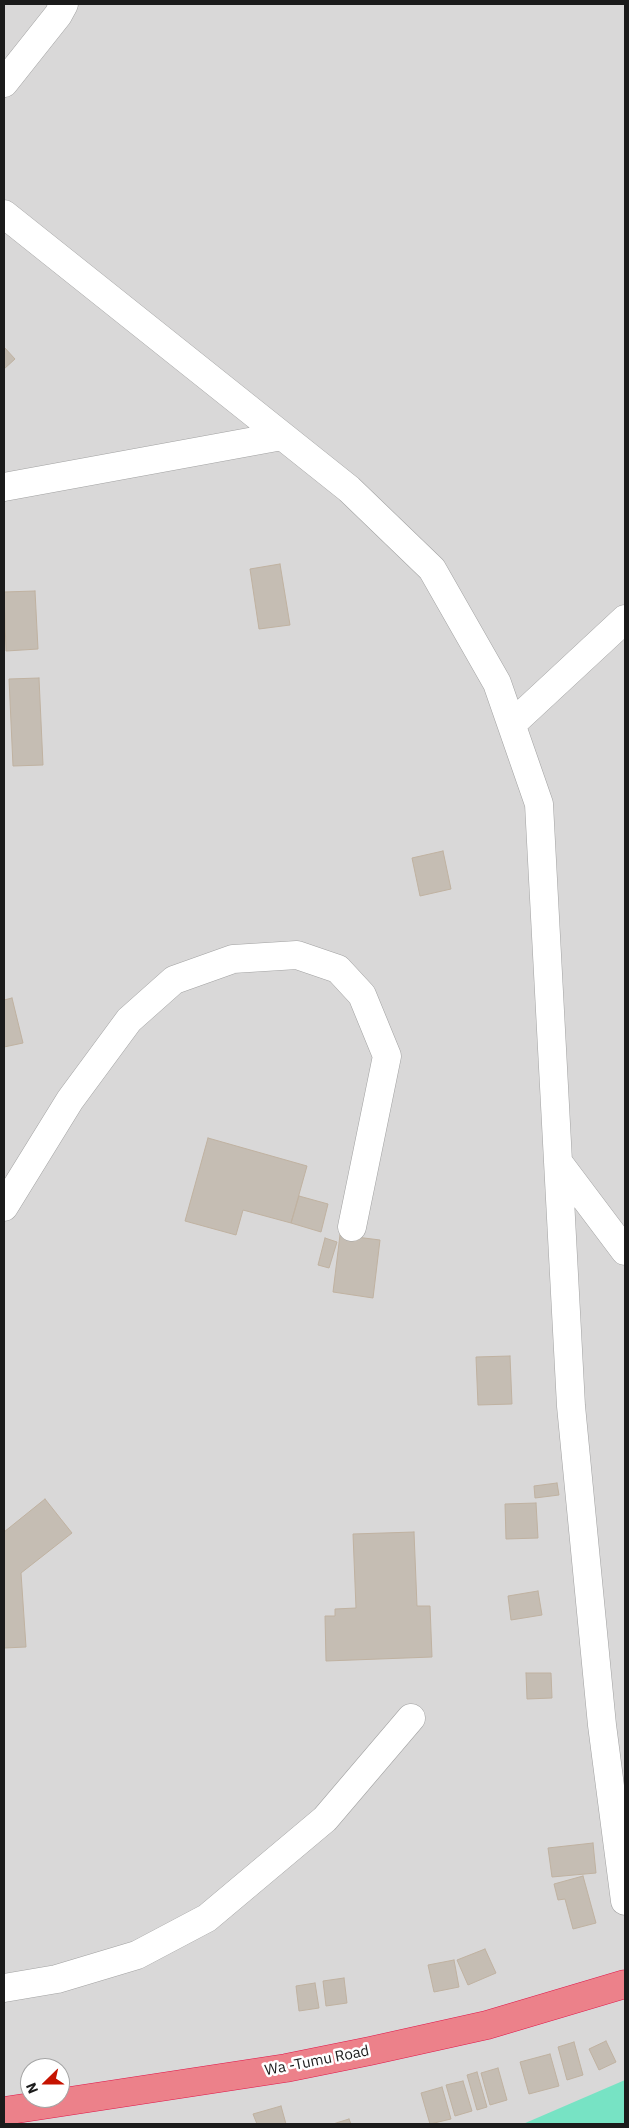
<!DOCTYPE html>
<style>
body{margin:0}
#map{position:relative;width:629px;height:2128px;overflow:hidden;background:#eeeae0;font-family:"IBM Plex Sans",sans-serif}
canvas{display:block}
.frame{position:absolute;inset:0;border:5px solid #1b1b1b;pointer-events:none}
.north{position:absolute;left:20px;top:2058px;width:50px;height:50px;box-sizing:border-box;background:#fff;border:1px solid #a4a4a4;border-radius:50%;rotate:248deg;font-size:14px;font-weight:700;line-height:20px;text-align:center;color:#1b1b1b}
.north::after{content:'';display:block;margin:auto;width:18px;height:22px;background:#c61300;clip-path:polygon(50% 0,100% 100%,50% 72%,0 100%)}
</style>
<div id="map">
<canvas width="629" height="2128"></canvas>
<div class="frame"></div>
<div class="north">N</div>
</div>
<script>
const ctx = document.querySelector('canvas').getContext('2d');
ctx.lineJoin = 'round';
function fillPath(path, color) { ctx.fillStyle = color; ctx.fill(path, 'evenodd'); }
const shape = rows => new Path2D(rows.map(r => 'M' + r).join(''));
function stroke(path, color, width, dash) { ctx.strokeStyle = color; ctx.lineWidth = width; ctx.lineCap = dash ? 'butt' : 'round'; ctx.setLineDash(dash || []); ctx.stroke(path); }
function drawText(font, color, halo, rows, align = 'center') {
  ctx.font = font + ' "IBM Plex Sans",sans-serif'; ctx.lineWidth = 5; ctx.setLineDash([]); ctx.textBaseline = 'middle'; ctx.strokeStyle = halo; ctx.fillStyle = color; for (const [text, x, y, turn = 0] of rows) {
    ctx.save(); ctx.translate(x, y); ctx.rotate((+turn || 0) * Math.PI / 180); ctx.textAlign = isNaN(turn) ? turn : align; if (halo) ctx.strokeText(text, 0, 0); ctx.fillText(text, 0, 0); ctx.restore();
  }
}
const residential = shape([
 [4,4,625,4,625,2124,4,2124],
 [30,2068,60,2068,60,2098,30,2098]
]);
const pitch = shape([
 [625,2080,625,2124,523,2124]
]);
const building = shape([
 [4,347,15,359,4,369,4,347],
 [280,564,290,625,259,629,250,569,280,564],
 [35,591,38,649,6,651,4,592,35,591],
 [39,678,43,765,13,766,9,679,39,678],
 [443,851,451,889,420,896,412,858,443,851],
 [12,998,23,1043,4,1047,4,1000,12,998],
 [208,1138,307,1166,291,1223,243,1210,236,1235,185,1221,208,1138],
 [299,1196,328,1204,321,1232,291,1223,299,1196],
 [340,1235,380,1240,373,1298,333,1292,340,1235],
 [325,1238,337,1242,329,1268,318,1265,325,1238],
 [510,1356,512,1404,478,1405,476,1357,510,1356],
 [557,1483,559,1495,535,1498,534,1486,557,1483],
 [45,1499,72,1533,21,1573,26,1647,4,1648,4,1532,45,1499],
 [536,1503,538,1538,506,1539,505,1504,536,1503],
 [414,1532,417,1606,430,1606,432,1657,326,1661,325,1616,335,1616,335,1609,356,1608,353,1534,414,1532],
 [538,1591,542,1615,511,1620,508,1596,538,1591],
 [526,1673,551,1673,552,1698,527,1699,526,1673],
 [593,1843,596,1873,552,1877,548,1848,593,1843],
 [583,1876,596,1923,573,1929,565,1899,558,1900,554,1884,583,1876],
 [485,1949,496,1973,468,1985,457,1960,485,1949],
 [454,1960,459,1987,434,1992,428,1965,454,1960],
 [344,1978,347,2003,326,2006,323,1981,344,1978],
 [315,1983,319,2008,299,2011,296,1986,315,1983],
 [606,2041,616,2062,599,2070,589,2049,606,2041],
 [574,2042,583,2075,567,2080,558,2047,574,2042],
 [550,2054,559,2086,529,2094,520,2062,550,2054],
 [498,2068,507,2100,490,2105,481,2073,498,2068],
 [477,2072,487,2107,477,2110,467,2075,477,2072],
 [463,2081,472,2111,455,2116,446,2085,463,2081],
 [442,2087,451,2119,430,2124,421,2093,442,2087],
 [281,2106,286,2124,257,2124,253,2114,281,2106],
 [349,2119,351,2124,333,2124,349,2119]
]);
const minor = shape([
 [4,83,58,15,64,4],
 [4,214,349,489,432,569,497,683,539,804,571,1406,602,1725,625,1901],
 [4,487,282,436],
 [512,724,625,619],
 [558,1162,625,1251],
 [4,1207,70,1100,129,1020,174,980,233,959,297,955,338,969,362,995,387,1056,352,1227],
 [4,1988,57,1979,137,1955,207,1918,325,1819,411,1718]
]);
const highway = shape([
 [4,2111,286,2068,370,2051,487,2025,625,1984]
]);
const streetNames = [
 ["Wa -Tumu Road",317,2061,-11]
];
fillPath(residential, '#d9d8d8');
fillPath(pitch, '#77e3c4');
fillPath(building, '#c5bdb3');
stroke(building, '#c0b2a1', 1);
stroke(minor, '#a2a2a2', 29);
stroke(highway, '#e0184a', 29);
stroke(minor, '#fff', 28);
stroke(highway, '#ec818a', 28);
drawText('15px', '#1b1b1b', '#fff', streetNames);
</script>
